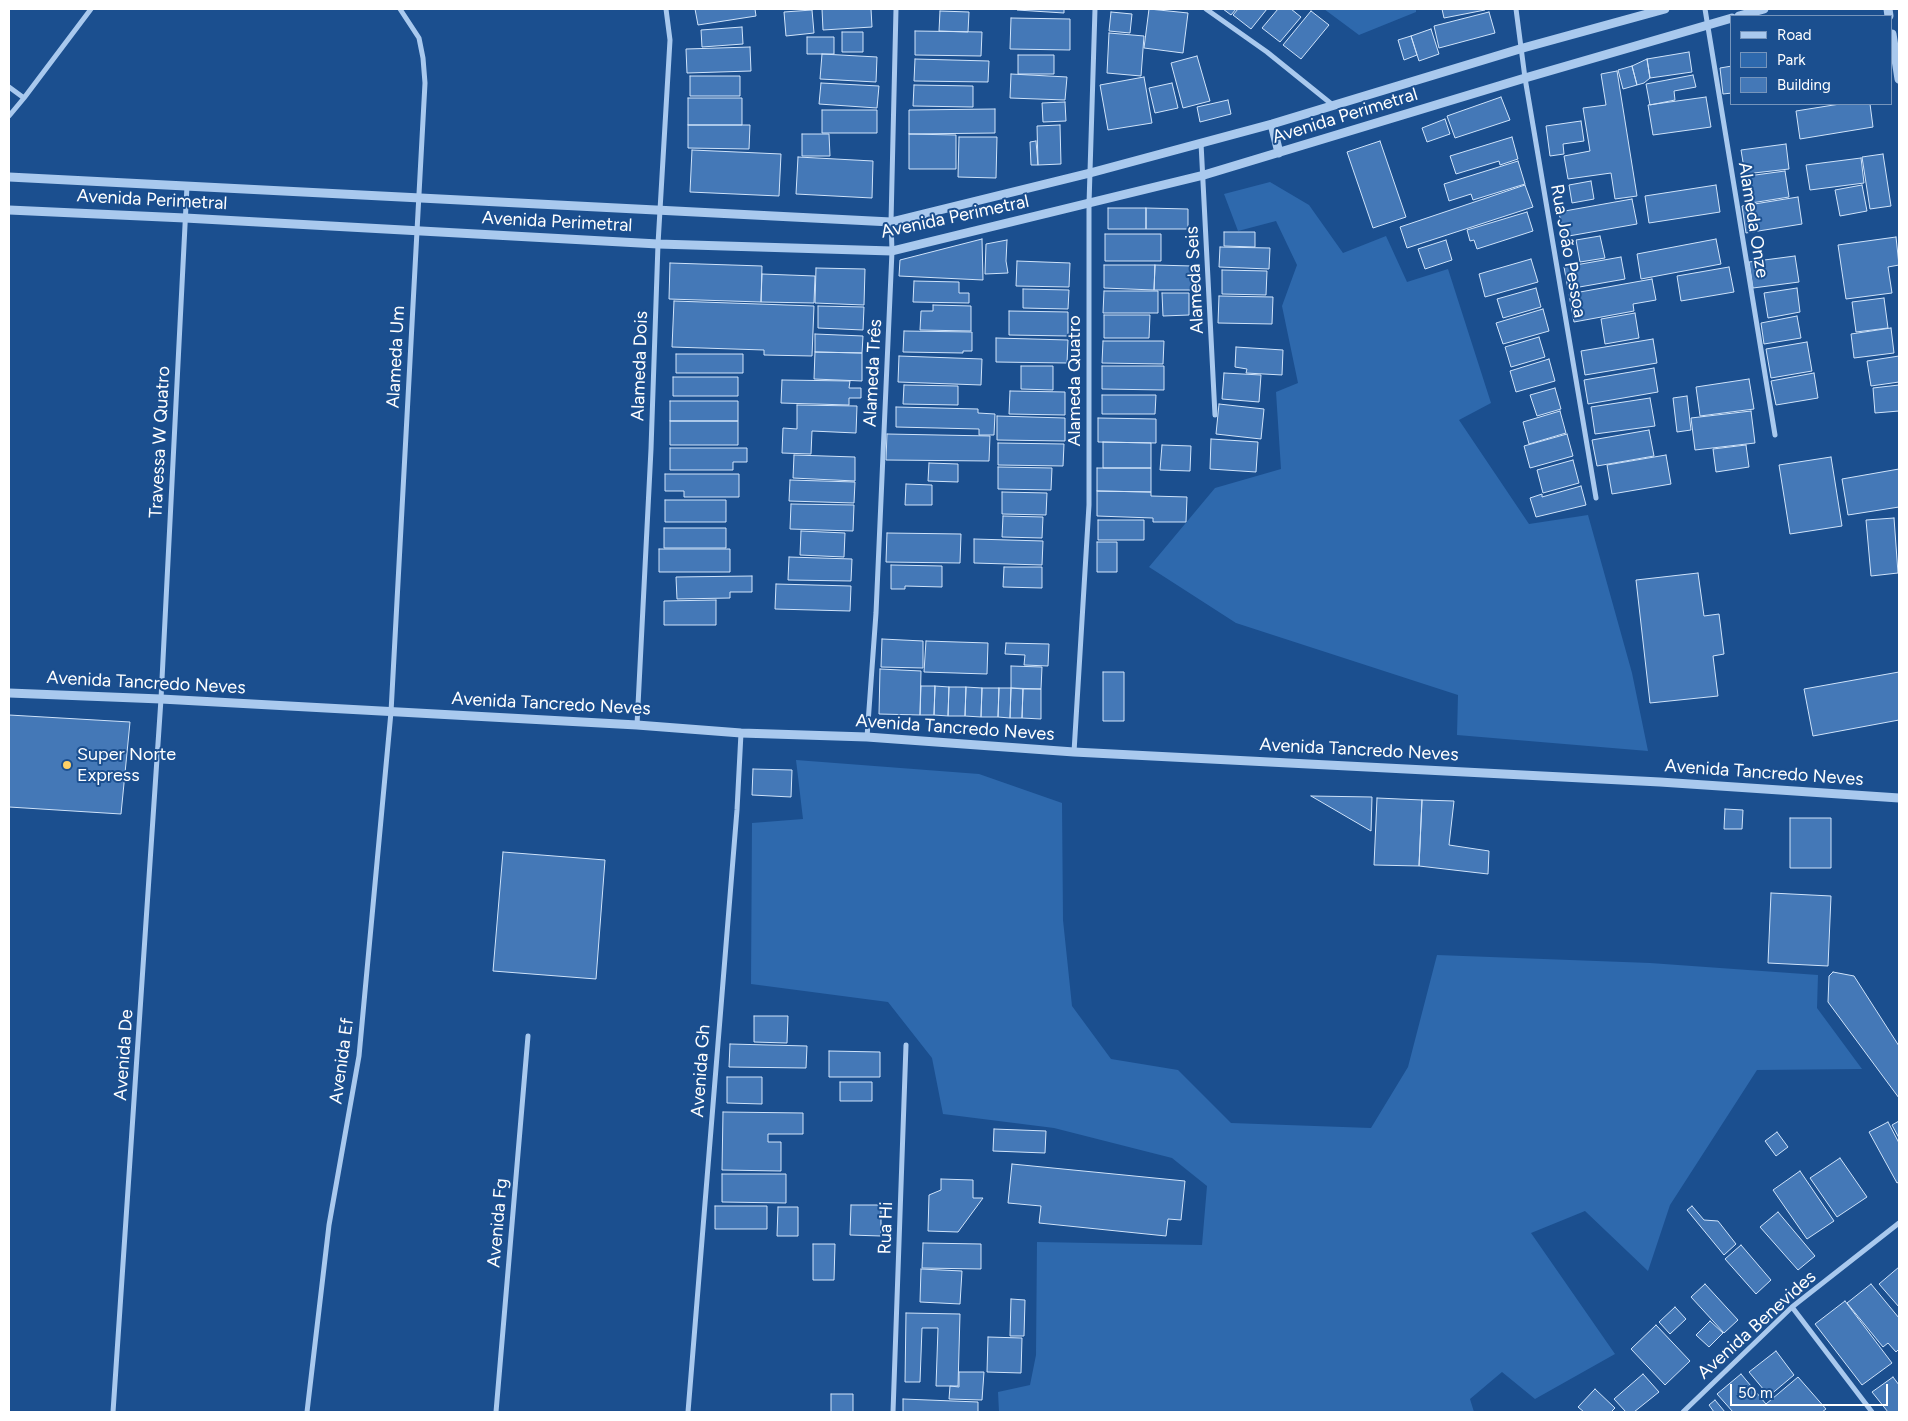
<!DOCTYPE html>
<meta charset="utf-8">
<style>
body{margin:0}
#map{position:relative;width:1908px;height:1421px;overflow:hidden;background:#1b4f8f;font-family:Figtree,sans-serif}
canvas{display:block}
.frame{position:absolute;inset:0;border:10px solid #fff;pointer-events:none}
.legend{position:absolute;left:1730px;top:15px;width:162px;height:90px;box-sizing:border-box;background:#1b4f8f;border:1px solid #7695bc;margin:0;padding:6px 9px;list-style:none;font-size:15px;color:#fff}
.legend li{display:flex;align-items:center;gap:10px;height:25px}
.legend b{width:25px;border:1px solid #7695bc}
.scale{position:absolute;left:1730px;top:1384px;width:158px;height:22px;box-sizing:border-box;border:2px solid #fff;border-top:0;padding-left:6px;font-size:15px;line-height:18px;white-space:nowrap;color:#fff;-webkit-text-stroke:4px #1b4f8f;paint-order:stroke}
</style>
<div id="map">
<canvas width="1908" height="1421"></canvas>
<div class="frame"></div>
<ul class="legend">
<li><b style="height:6px;background:#a9c9ee"></b>Road</li>
<li><b style="height:14px;background:#2e69ad"></b>Park</li>
<li><b style="height:14px;background:#4478b7"></b>Building</li>
</ul>
<div class="scale">50 m</div>
</div>
<script>
const ctx = document.querySelector('canvas').getContext('2d');
ctx.lineJoin = 'round';
function fillPath(path, color) { ctx.fillStyle = color; ctx.fill(path, 'evenodd'); }
const shape = rows => new Path2D(rows.map(r => 'M' + r).join(''));
function stroke(path, color, width, dash) { ctx.strokeStyle = color; ctx.lineWidth = width; ctx.lineCap = dash ? 'butt' : 'round'; ctx.setLineDash(dash || []); ctx.stroke(path); }
function drawText(font, color, halo, rows, align = 'center') {
  ctx.font = font + ' Figtree,sans-serif'; ctx.lineWidth = 4; ctx.setLineDash([]); ctx.textBaseline = 'middle'; ctx.strokeStyle = halo; ctx.fillStyle = color; for (const [text, x, y, turn = 0] of rows) {
    ctx.save(); ctx.translate(x, y); ctx.rotate((+turn || 0) * Math.PI / 180); ctx.textAlign = isNaN(turn) ? turn : align; if (halo) ctx.strokeText(text, 0, 0); ctx.fillText(text, 0, 0); ctx.restore();
  }
}
const green = shape([
 [1324,9,1416,9,1416,12,1359,35],
 [1270,182,1309,205,1343,253,1386,236,1407,282,1448,269,1491,403,1459,420,1529,524,1588,515,1632,673,1648,751,1457,735,1458,695,1236,623,1149,567,1215,488,1281,469,1276,392,1298,383,1282,306,1297,265,1276,221,1238,231,1224,194],
 [796,760,979,774,1062,803,1063,920,1072,1006,1111,1059,1178,1070,1231,1123,1371,1128,1408,1067,1437,955,1650,963,1818,975,1817,1008,1862,1069,1757,1070,1670,1205,1648,1271,1585,1211,1531,1233,1615,1354,1535,1399,1502,1372,1470,1399,1474,1412,999,1412,998,1392,1030,1385,1036,1355,1037,1242,1202,1245,1207,1186,1172,1158,1054,1128,943,1114,932,1058,888,1002,751,984,752,823,803,819]
]);
const building = shape([
 [695,9,755,9,756,16,698,25,695,9],
 [822,9,871,9,872,27,823,30,822,9],
 [1018,9,1064,9,1064,13,1017,10,1018,9],
 [1149,9,1188,13,1183,53,1144,48,1149,9],
 [1223,9,1236,9,1231,15,1223,9],
 [1238,9,1267,9,1251,29,1233,15,1238,9],
 [1278,9,1291,9,1301,17,1280,42,1262,28,1278,9],
 [1442,9,1485,9,1485,10,1444,18,1442,9],
 [812,10,814,33,786,36,784,12,812,10],
 [940,11,969,12,968,32,939,31,940,11],
 [1311,11,1329,25,1301,59,1283,45,1311,11],
 [1111,12,1132,14,1130,33,1109,31,1111,12],
 [1489,12,1495,33,1439,48,1434,26,1489,12],
 [1011,18,1070,19,1070,50,1010,49,1011,18],
 [742,27,743,44,702,47,701,30,742,27],
 [1431,29,1439,54,1419,61,1411,36,1431,29],
 [915,31,982,32,981,56,915,55,915,31],
 [842,32,863,32,863,52,842,52,842,32],
 [1109,33,1144,36,1141,76,1107,73,1109,33],
 [1411,36,1417,55,1404,60,1398,40,1411,36],
 [807,37,834,37,834,54,807,54,807,37],
 [750,47,751,71,687,73,686,49,750,47],
 [1689,52,1692,72,1650,78,1647,59,1689,52],
 [822,54,877,57,876,82,820,79,822,54],
 [1018,55,1054,55,1054,74,1018,74,1018,55],
 [1197,56,1210,101,1183,108,1171,63,1197,56],
 [915,59,989,61,988,82,914,81,915,59],
 [1647,59,1650,78,1644,83,1637,85,1632,66,1647,59],
 [1632,66,1637,85,1623,89,1618,70,1632,66],
 [1732,66,1732,93,1723,94,1720,68,1732,66],
 [1617,71,1637,196,1615,199,1611,173,1568,179,1564,156,1590,151,1583,108,1606,105,1601,74,1617,71],
 [1011,74,1067,77,1065,100,1010,98,1011,74],
 [1693,75,1696,87,1674,91,1675,100,1650,105,1646,84,1693,75],
 [690,76,740,76,740,96,690,96,690,76],
 [1144,77,1152,123,1108,130,1100,85,1144,77],
 [821,83,879,86,877,108,819,104,821,83],
 [1172,83,1178,108,1155,113,1149,88,1172,83],
 [914,85,973,86,973,107,913,106,914,85],
 [1501,97,1510,120,1455,138,1447,116,1501,97],
 [1706,97,1711,127,1653,135,1648,105,1706,97],
 [688,98,742,98,742,125,688,125,688,98],
 [1228,100,1231,114,1200,122,1197,107,1228,100],
 [1065,102,1066,121,1043,122,1042,103,1065,102],
 [1840,104,1870,104,1873,127,1800,139,1796,111,1840,104],
 [995,109,995,133,909,134,909,110,995,109],
 [822,110,877,110,877,133,822,133,822,110],
 [1445,119,1450,134,1427,142,1422,128,1445,119],
 [1581,121,1584,141,1563,144,1564,154,1550,156,1546,126,1581,121],
 [688,125,750,125,749,149,688,148,688,125],
 [1060,125,1061,164,1038,165,1037,126,1060,125],
 [802,134,829,134,830,156,802,156,802,134],
 [909,134,956,135,956,169,909,169,909,134],
 [959,137,997,137,996,178,958,177,959,137],
 [1512,137,1518,159,1500,165,1499,161,1456,174,1450,156,1512,137],
 [1036,141,1038,165,1031,165,1030,142,1036,141],
 [1380,141,1406,217,1373,228,1347,152,1380,141],
 [1786,144,1789,169,1745,174,1741,150,1786,144],
 [692,150,781,154,779,196,690,192,692,150],
 [1883,154,1891,206,1870,209,1862,157,1883,154],
 [798,157,873,161,872,198,796,194,798,157],
 [1861,158,1864,183,1810,190,1806,165,1861,158],
 [1518,161,1525,184,1473,200,1471,194,1449,201,1444,184,1518,161],
 [1785,171,1789,197,1751,203,1748,176,1785,171],
 [1591,181,1594,199,1572,203,1569,185,1591,181],
 [1525,185,1533,207,1407,248,1400,227,1525,185],
 [1716,185,1720,212,1649,223,1645,196,1716,185],
 [1862,185,1867,211,1840,216,1835,190,1862,185],
 [1798,197,1802,224,1746,233,1742,206,1798,197],
 [1632,199,1637,224,1563,237,1559,212,1632,199],
 [1108,208,1146,208,1146,229,1108,229,1108,208],
 [1146,208,1188,209,1188,229,1146,229,1146,208],
 [1527,212,1533,231,1477,249,1474,240,1470,241,1467,230,1527,212],
 [1224,232,1255,232,1255,247,1224,246,1224,232],
 [1105,234,1161,234,1161,261,1105,261,1105,234],
 [1600,236,1605,258,1580,262,1576,240,1600,236],
 [1896,237,1899,265,1888,267,1892,293,1846,299,1838,245,1896,237],
 [982,239,983,280,899,276,900,260,982,239],
 [1716,239,1721,264,1641,279,1637,254,1716,239],
 [1007,240,1006,261,1008,273,985,274,986,244,1007,240],
 [1446,240,1452,260,1425,269,1418,249,1446,240],
 [1220,247,1270,248,1269,269,1219,267,1220,247],
 [1795,256,1799,282,1753,288,1749,262,1795,256],
 [1621,257,1625,279,1568,289,1564,267,1621,257],
 [1531,259,1538,282,1485,297,1479,274,1531,259],
 [1017,261,1070,263,1069,287,1016,286,1017,261],
 [670,263,762,266,761,302,669,299,670,263],
 [1104,265,1155,265,1154,290,1104,288,1104,265],
 [1155,265,1192,266,1192,290,1154,290,1155,265],
 [1729,267,1734,292,1681,301,1677,276,1729,267],
 [816,268,865,269,864,305,815,303,816,268],
 [1222,270,1267,271,1266,295,1222,294,1222,270],
 [762,274,815,276,814,303,761,302,762,274],
 [1652,279,1656,300,1633,304,1634,311,1574,322,1569,294,1652,279],
 [914,281,959,282,959,293,969,293,969,303,913,302,914,281],
 [1536,288,1541,307,1503,318,1497,299,1536,288],
 [1797,288,1800,312,1768,318,1764,293,1797,288],
 [1023,289,1069,290,1068,309,1023,308,1023,289],
 [1104,291,1158,291,1158,313,1103,313,1104,291],
 [1162,293,1189,293,1189,315,1163,316,1162,293],
 [1219,296,1273,297,1272,324,1218,323,1219,296],
 [1884,298,1888,328,1856,332,1852,302,1884,298],
 [674,301,814,306,812,356,764,355,764,350,672,347,674,301],
 [933,305,971,306,971,331,920,330,921,311,933,311,933,305],
 [818,306,864,307,863,330,818,328,818,306],
 [1543,309,1549,331,1503,344,1496,323,1543,309],
 [1009,311,1068,312,1068,336,1009,335,1009,311],
 [1635,313,1639,338,1605,344,1601,319,1635,313],
 [1104,315,1150,315,1149,338,1104,338,1104,315],
 [1797,316,1801,338,1764,344,1761,323,1797,316],
 [1891,328,1894,353,1854,358,1851,334,1891,328],
 [904,331,972,332,972,351,963,351,963,353,903,352,904,331],
 [815,334,863,336,862,353,815,352,815,334],
 [1539,337,1545,357,1511,367,1505,347,1539,337],
 [996,338,1068,340,1067,363,996,362,996,338],
 [1653,339,1657,363,1585,375,1581,351,1653,339],
 [1103,341,1164,341,1163,364,1102,363,1103,341],
 [1807,342,1812,371,1771,378,1766,349,1807,342],
 [1236,347,1283,350,1282,375,1246,373,1247,369,1235,367,1236,347],
 [815,352,862,353,862,381,814,379,815,352],
 [676,354,743,354,743,373,676,373,676,354],
 [899,356,982,359,981,385,898,382,899,356],
 [1899,356,1899,382,1871,386,1867,361,1899,356],
 [1549,359,1555,381,1516,392,1510,371,1549,359],
 [1021,366,1053,366,1053,390,1021,389,1021,366],
 [1102,366,1164,366,1164,390,1102,389,1102,366],
 [1654,368,1658,392,1588,404,1584,380,1654,368],
 [1224,373,1261,375,1259,402,1222,399,1224,373],
 [1814,373,1818,398,1776,405,1771,381,1814,373],
 [673,377,738,377,738,396,673,396,673,377],
 [1749,379,1754,409,1700,416,1696,387,1749,379],
 [782,380,850,381,849,388,861,388,861,398,849,398,849,405,781,403,782,380],
 [904,385,958,386,958,405,903,404,904,385],
 [1899,385,1899,411,1875,413,1873,388,1899,385],
 [1555,388,1561,409,1537,416,1530,395,1555,388],
 [1010,391,1065,392,1065,415,1009,414,1010,391],
 [1102,395,1156,395,1155,414,1102,414,1102,395],
 [1687,396,1691,430,1677,432,1673,398,1687,396],
 [1650,398,1655,426,1595,434,1591,407,1650,398],
 [670,401,738,401,738,421,670,421,670,401],
 [1219,404,1264,409,1261,439,1216,434,1219,404],
 [797,405,857,406,856,433,812,431,811,454,782,453,783,428,797,429,797,405],
 [896,407,978,409,978,413,995,414,994,435,979,435,979,429,896,427,896,407],
 [1560,411,1566,433,1529,444,1523,422,1560,411],
 [1751,411,1755,443,1695,450,1691,418,1751,411],
 [997,416,1065,418,1065,441,997,440,997,416],
 [1098,418,1156,419,1156,443,1098,442,1098,418],
 [670,421,738,421,738,445,670,445,670,421],
 [1649,430,1654,456,1597,466,1592,440,1649,430],
 [887,434,990,436,989,461,886,460,887,434],
 [1567,434,1573,456,1530,468,1524,446,1567,434],
 [1211,439,1258,442,1256,472,1210,469,1211,439],
 [1103,442,1151,443,1151,468,1103,468,1103,442],
 [998,443,1064,444,1063,466,998,465,998,443],
 [1162,445,1191,446,1190,471,1160,470,1162,445],
 [1746,445,1749,467,1716,472,1713,449,1746,445],
 [670,448,747,448,747,462,733,462,733,470,670,470,670,448],
 [794,455,855,457,855,481,793,478,794,455],
 [1666,455,1671,484,1612,494,1607,465,1666,455],
 [1831,457,1842,526,1790,534,1779,465,1831,457],
 [1573,460,1579,483,1543,493,1537,470,1573,460],
 [929,463,958,464,958,482,928,481,929,463],
 [998,467,1052,468,1051,490,998,489,998,467],
 [1097,468,1151,468,1151,492,1097,491,1097,468],
 [1899,469,1899,507,1848,515,1842,479,1899,469],
 [665,474,739,474,739,497,684,497,684,491,665,491,665,474],
 [790,480,855,482,854,503,789,501,790,480],
 [906,484,932,485,932,505,905,505,906,484],
 [1581,486,1586,505,1536,517,1530,498,1542,494,1542,497,1581,486],
 [1097,491,1151,492,1151,496,1187,497,1186,522,1153,522,1153,518,1097,516,1097,491],
 [1002,492,1047,493,1046,515,1002,514,1002,492],
 [665,500,726,500,726,522,665,522,665,500],
 [791,504,854,505,853,531,790,529,791,504],
 [1003,516,1043,517,1042,538,1002,537,1003,516],
 [1894,518,1898,573,1871,576,1866,520,1894,518],
 [1098,520,1144,520,1144,540,1098,540,1098,520],
 [664,528,726,528,726,548,664,548,664,528],
 [801,531,845,533,844,557,800,555,801,531],
 [887,533,961,534,960,563,886,562,887,533],
 [974,539,1043,541,1042,565,974,563,974,539],
 [1097,542,1117,542,1117,572,1097,572,1097,542],
 [659,549,730,549,730,572,659,572,659,549],
 [789,557,852,559,851,581,788,580,789,557],
 [891,565,942,566,942,587,905,586,905,589,891,589,891,565],
 [1004,567,1042,567,1042,588,1003,587,1004,567],
 [1698,573,1704,616,1719,614,1724,654,1713,656,1718,696,1650,703,1636,580,1698,573],
 [752,576,752,592,730,592,730,598,677,599,676,577,752,576],
 [776,584,851,586,850,611,775,609,776,584],
 [716,600,716,625,664,625,664,601,716,600],
 [882,639,923,641,923,668,881,667,882,639],
 [926,641,988,643,987,674,924,672,926,641],
 [1006,643,1049,644,1048,666,1024,665,1025,655,1005,654,1006,643],
 [1011,666,1042,667,1041,689,1011,688,1011,666],
 [880,669,921,671,920,715,879,714,880,669],
 [1103,672,1124,672,1124,721,1103,721,1103,672],
 [1899,672,1899,720,1813,736,1804,689,1899,672],
 [921,686,935,686,934,715,920,715,921,686],
 [935,686,949,687,948,716,934,715,935,686],
 [949,687,966,687,965,716,948,716,949,687],
 [966,687,982,688,981,717,965,716,966,687],
 [982,688,999,688,998,717,981,717,982,688],
 [999,688,1011,688,1010,718,998,717,999,688],
 [1011,688,1023,689,1022,718,1010,718,1011,688],
 [1023,689,1041,689,1041,719,1022,718,1023,689],
 [9,715,130,722,121,814,9,807,9,715],
 [753,769,792,770,791,797,752,795,753,769],
 [1311,796,1372,797,1371,831,1311,796],
 [1377,798,1422,800,1419,866,1374,865,1377,798],
 [1422,800,1454,801,1449,845,1489,851,1488,874,1419,866,1422,800],
 [1725,809,1743,810,1742,829,1724,829,1725,809],
 [1790,818,1831,818,1831,868,1790,868,1790,818],
 [503,852,605,860,596,979,493,971,503,852],
 [1771,893,1831,896,1828,966,1768,963,1771,893],
 [1833,972,1854,976,1899,1046,1899,1098,1828,1002,1829,976,1833,972],
 [754,1016,788,1016,787,1043,754,1042,754,1016],
 [730,1044,807,1046,806,1068,729,1067,730,1044],
 [829,1051,880,1052,880,1077,829,1077,829,1051],
 [727,1077,762,1077,762,1104,727,1103,727,1077],
 [840,1082,872,1082,872,1101,840,1101,840,1082],
 [723,1112,803,1113,803,1134,768,1134,768,1142,781,1142,781,1171,722,1170,723,1112],
 [1899,1121,1899,1138,1892,1125,1899,1121],
 [1888,1122,1899,1143,1899,1182,1897,1183,1869,1132,1888,1122],
 [994,1129,1046,1131,1045,1153,993,1151,994,1129],
 [1777,1132,1788,1147,1776,1156,1765,1141,1777,1132],
 [1840,1158,1867,1197,1837,1217,1810,1178,1840,1158],
 [1012,1164,1185,1181,1181,1220,1168,1219,1166,1236,1039,1223,1041,1206,1008,1203,1012,1164],
 [1800,1171,1834,1221,1807,1239,1773,1190,1800,1171],
 [722,1174,786,1174,786,1203,722,1202,722,1174],
 [941,1179,973,1180,973,1198,983,1198,958,1232,928,1231,929,1195,941,1190,941,1179],
 [851,1205,881,1205,881,1236,850,1235,851,1205],
 [715,1206,767,1206,767,1229,715,1229,715,1206],
 [1692,1206,1704,1220,1718,1221,1736,1244,1724,1255,1687,1210,1692,1206],
 [778,1207,798,1207,798,1236,777,1236,778,1207],
 [1778,1212,1815,1256,1798,1270,1760,1227,1778,1212],
 [923,1243,981,1244,981,1269,922,1268,923,1243],
 [813,1244,835,1244,834,1280,813,1280,813,1244],
 [1741,1245,1771,1280,1756,1294,1725,1259,1741,1245],
 [1899,1267,1899,1307,1879,1284,1899,1267],
 [921,1269,962,1271,960,1304,920,1302,921,1269],
 [1705,1284,1738,1320,1724,1333,1691,1297,1705,1284],
 [1871,1284,1899,1318,1899,1349,1896,1352,1888,1343,1883,1347,1847,1303,1871,1284],
 [1011,1299,1025,1300,1024,1336,1010,1336,1011,1299],
 [1845,1301,1892,1363,1862,1385,1815,1324,1845,1301],
 [1675,1307,1686,1319,1670,1334,1659,1322,1675,1307],
 [906,1313,960,1314,958,1386,936,1386,938,1328,922,1328,920,1382,905,1382,906,1313],
 [1710,1321,1723,1333,1709,1347,1696,1335,1710,1321],
 [1656,1325,1690,1361,1665,1385,1631,1349,1656,1325],
 [988,1337,1022,1338,1021,1373,987,1372,988,1337],
 [1776,1351,1794,1375,1769,1396,1749,1372,1776,1351],
 [959,1372,984,1372,982,1400,949,1399,950,1386,959,1387,959,1372],
 [1643,1374,1659,1392,1634,1412,1626,1412,1614,1399,1643,1374],
 [1741,1374,1766,1404,1798,1377,1826,1409,1822,1412,1733,1412,1717,1394,1741,1374],
 [1893,1377,1899,1385,1899,1412,1888,1412,1872,1392,1893,1377],
 [1595,1389,1615,1408,1611,1412,1584,1412,1578,1407,1595,1389],
 [831,1394,853,1394,853,1412,831,1412,831,1394],
 [903,1399,978,1402,978,1412,903,1412,903,1399],
 [1715,1400,1725,1412,1714,1412,1709,1405,1715,1400]
]);
const minor = shape([
 [1206,9,1267,52,1334,106],
 [1516,9,1525,78,1596,498],
 [1705,9,1775,435],
 [9,87,24,98],
 [9,116,24,98,91,9],
 [1201,143,1215,415],
 [637,725,651,449,658,244,670,40,666,9],
 [867,737,876,613,892,251,891,222,896,9],
 [1074,752,1089,505,1089,204,1095,9],
 [1792,1307,1872,1412],
 [113,1412,161,699,187,186],
 [307,1412,329,1225,359,1056,391,712,425,83,423,58,419,38,400,9],
 [496,1412,528,1036],
 [688,1412,737,810,741,733],
 [893,1412,906,1045],
 [1683,1412,1792,1307,1899,1223]
]);
const tertiary = shape([
 [1888,9,1889,16],
 [1739,16,1764,9],
 [1892,34,1899,79],
 [1272,124,1279,153],
 [9,177,891,222,1090,173,1272,124,1523,48,1665,9],
 [9,210,185,218,658,244,892,251,1204,175,1525,78,1732,18],
 [9,693,161,699,637,725,741,733,867,737,1074,752,1660,782,1899,798]
]);
const markers = [
 [67,765,5,"#ffd166"]
];
const streetNames = [
 ["Avenida Perimetral",1345,116,-17],
 ["Avenida Perimetral",152,200,3],
 ["Avenida Perimetral",955,217,-12],
 ["Alameda Onze",1753,220,81],
 ["Avenida Perimetral",557,222,3],
 ["Rua João Pessoa",1568,251,80],
 ["Alameda Seis",1195,280,-93],
 ["Alameda Um",396,357,-87],
 ["Alameda Dois",640,366,-88],
 ["Alameda Três",873,373,-87],
 ["Alameda Quatro",1075,381,-90],
 ["Travessa W Quatro",160,442,-87],
 ["Avenida Tancredo Neves",146,683,3],
 ["Avenida Tancredo Neves",551,704,3],
 ["Avenida Tancredo Neves",955,728,4],
 ["Avenida Tancredo Neves",1359,750,3],
 ["Avenida Tancredo Neves",1764,773,4],
 ["Avenida De",124,1055,-86],
 ["Avenida Ef",342,1061,-82],
 ["Avenida Gh",701,1071,-86],
 ["Avenida Fg",498,1223,-85],
 ["Rua Hi",886,1228,-88],
 ["Avenida Benevides",1757,1325,-42]
];
const poiNames = [
 ["Super Norte",77,755],
 ["Express",77,776]
];
fillPath(green, '#2e69ad');
fillPath(building, '#4478b7');
stroke(building, '#cfe3fa', 1);
stroke(minor, '#a9c9ee', 5);
stroke(tertiary, '#a9c9ee', 9);
for (const [x, y, r, color] of markers) { const dot = new Path2D(); dot.arc(x, y, r, 0, 2 * Math.PI); ctx.fillStyle = color; ctx.fill(dot); stroke(dot, '#1b4f8f', 2); }
drawText('18px', '#fff', '#1b4f8f', streetNames);
drawText('18px', '#fff', '#1b4f8f', poiNames, 'left');
</script>
